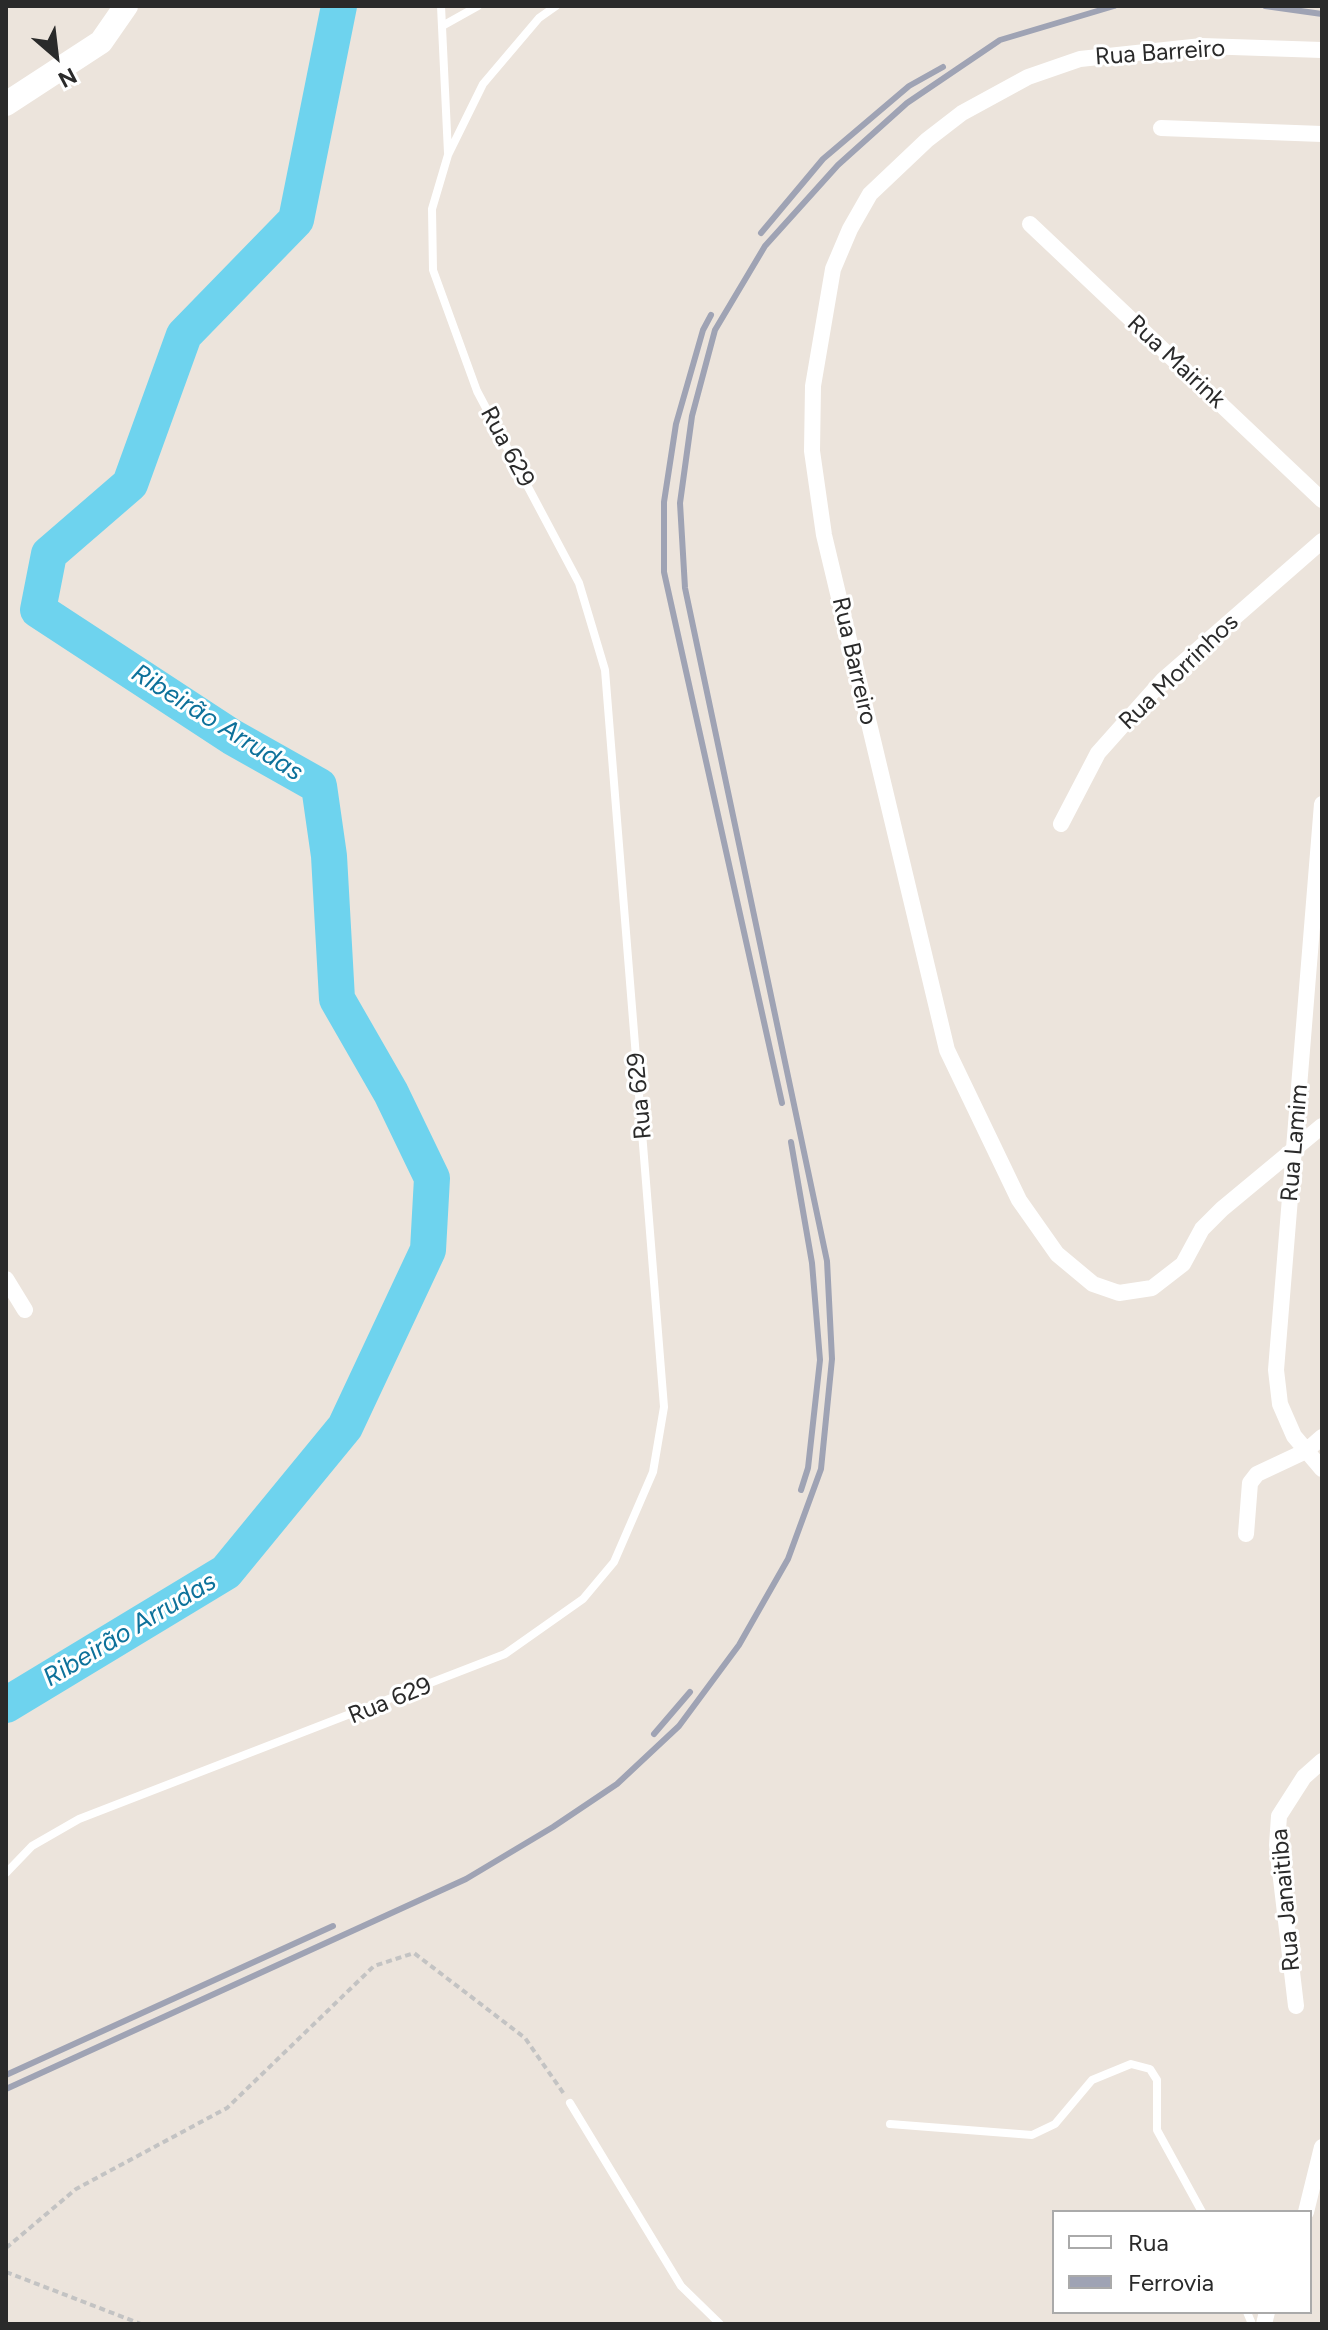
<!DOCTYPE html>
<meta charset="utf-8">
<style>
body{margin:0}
#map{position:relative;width:1328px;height:2330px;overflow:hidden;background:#ece4dc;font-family:Figtree,sans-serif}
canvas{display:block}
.frame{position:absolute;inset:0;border:8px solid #2a2a2a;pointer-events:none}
.legend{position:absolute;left:1052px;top:2210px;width:260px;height:104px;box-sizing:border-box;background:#fff;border:2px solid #aaa;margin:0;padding:10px 14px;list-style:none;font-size:24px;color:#2a2a2a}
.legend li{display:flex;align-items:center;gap:16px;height:40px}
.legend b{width:40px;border:2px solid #aaa}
.north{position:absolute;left:16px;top:16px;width:80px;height:80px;-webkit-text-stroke:6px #fff;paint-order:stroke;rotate:152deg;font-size:22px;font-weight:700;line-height:32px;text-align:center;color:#2a2a2a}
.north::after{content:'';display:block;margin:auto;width:28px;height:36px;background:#2a2a2a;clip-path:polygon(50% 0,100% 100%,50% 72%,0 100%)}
</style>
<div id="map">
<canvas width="1328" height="2330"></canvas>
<div class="frame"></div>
<ul class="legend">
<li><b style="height:10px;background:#fff"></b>Rua</li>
<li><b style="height:10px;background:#9fa3b4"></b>Ferrovia</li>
</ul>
<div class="north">N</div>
</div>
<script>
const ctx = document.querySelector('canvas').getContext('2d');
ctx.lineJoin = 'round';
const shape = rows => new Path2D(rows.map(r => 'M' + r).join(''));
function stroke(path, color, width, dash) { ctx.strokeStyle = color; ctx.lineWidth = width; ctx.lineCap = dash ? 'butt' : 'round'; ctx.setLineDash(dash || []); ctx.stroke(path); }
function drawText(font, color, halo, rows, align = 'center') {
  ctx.font = font + ' Figtree,sans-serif'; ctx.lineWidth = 6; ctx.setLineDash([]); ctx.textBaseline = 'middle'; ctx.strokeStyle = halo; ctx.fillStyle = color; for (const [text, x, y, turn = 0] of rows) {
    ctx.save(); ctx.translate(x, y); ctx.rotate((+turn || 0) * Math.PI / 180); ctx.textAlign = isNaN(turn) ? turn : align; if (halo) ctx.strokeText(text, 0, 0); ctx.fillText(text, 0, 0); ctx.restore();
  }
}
const river = shape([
 [6,1705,226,1572,345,1427,428,1250,432,1178,391,1093,337,999,329,856,319,786,232,737,38,610,49,554,130,484,184,335,296,220,339,6]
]);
const path = shape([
 [6,2248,76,2189,227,2108,374,1966,414,1953,525,2038,564,2094],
 [6,2272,141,2324]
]);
const lane = shape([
 [441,6,448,153],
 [444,25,478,6],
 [6,1873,32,1846,79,1819,505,1654,583,1599,614,1562,653,1472,664,1407,605,670,579,583,477,391,433,270,432,209,448,155,483,84,539,18,556,6],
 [570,2103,681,2286,720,2324],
 [890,2124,1032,2135,1055,2124,1092,2080,1131,2064,1150,2069,1157,2080,1157,2130,1202,2212],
 [1247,2312,1252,2324]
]);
const street = shape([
 [1322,50,1202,46,1080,59,1028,77,962,113,927,140,870,194,850,229,833,269,813,386,812,451,824,535,947,1050,1019,1200,1057,1254,1093,1284,1119,1293,1152,1288,1183,1264,1202,1229,1222,1209,1322,1126],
 [1161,128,1322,134],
 [1030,224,1322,500],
 [1322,804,1276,1370,1280,1404,1294,1436,1322,1469],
 [1061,824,1098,753,1163,680,1322,541],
 [6,1279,25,1310],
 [1246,1534,1250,1483,1257,1474,1306,1451,1322,1437],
 [1296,2006,1277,1845,1279,1816,1304,1777,1322,1761],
 [1306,2212,1322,2147],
 [1264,2324,1267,2312]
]);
const secondary = shape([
 [6,104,101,42,126,6]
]);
const rail = shape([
 [1265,6,1322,14],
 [761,233,823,159,909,86,943,67],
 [711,315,703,330,676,424,664,502,664,572,782,1103],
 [791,1142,812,1263,820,1360,808,1468,801,1490],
 [654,1734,690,1692],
 [6,2075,333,1926],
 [6,2089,466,1879,553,1827,617,1784,679,1726,739,1645,788,1559,821,1469,832,1359,827,1261,685,588,680,503,692,416,715,330,765,246,838,165,907,103,1000,40,1114,6]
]);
const streetNames = [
 ["Rua Barreiro",1160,53,-4],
 ["Rua Mairink",1176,362,43],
 ["Rua 629",507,447,62],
 ["Rua Barreiro",854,661,77],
 ["Rua Morrinhos",1179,672,-44],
 ["Rua 629",640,1096,-95],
 ["Rua Lamim",1295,1143,-85],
 ["Rua 629",390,1701,-22],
 ["Rua Janaitiba",1286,1900,-95]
];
const waterNames = [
 ["Ribeirão Arrudas",217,723,32],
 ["Ribeirão Arrudas",130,1630,-31]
];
stroke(river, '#6ed3ee', 36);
stroke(path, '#c3c3c3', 4, [6, 4]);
stroke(lane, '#fff', 8);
stroke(street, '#fff', 16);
stroke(secondary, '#fff', 24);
stroke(rail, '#9fa3b4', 6);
drawText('24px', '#2a2a2a', '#fff', streetNames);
drawText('italic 26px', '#0d719a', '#fff', waterNames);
</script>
